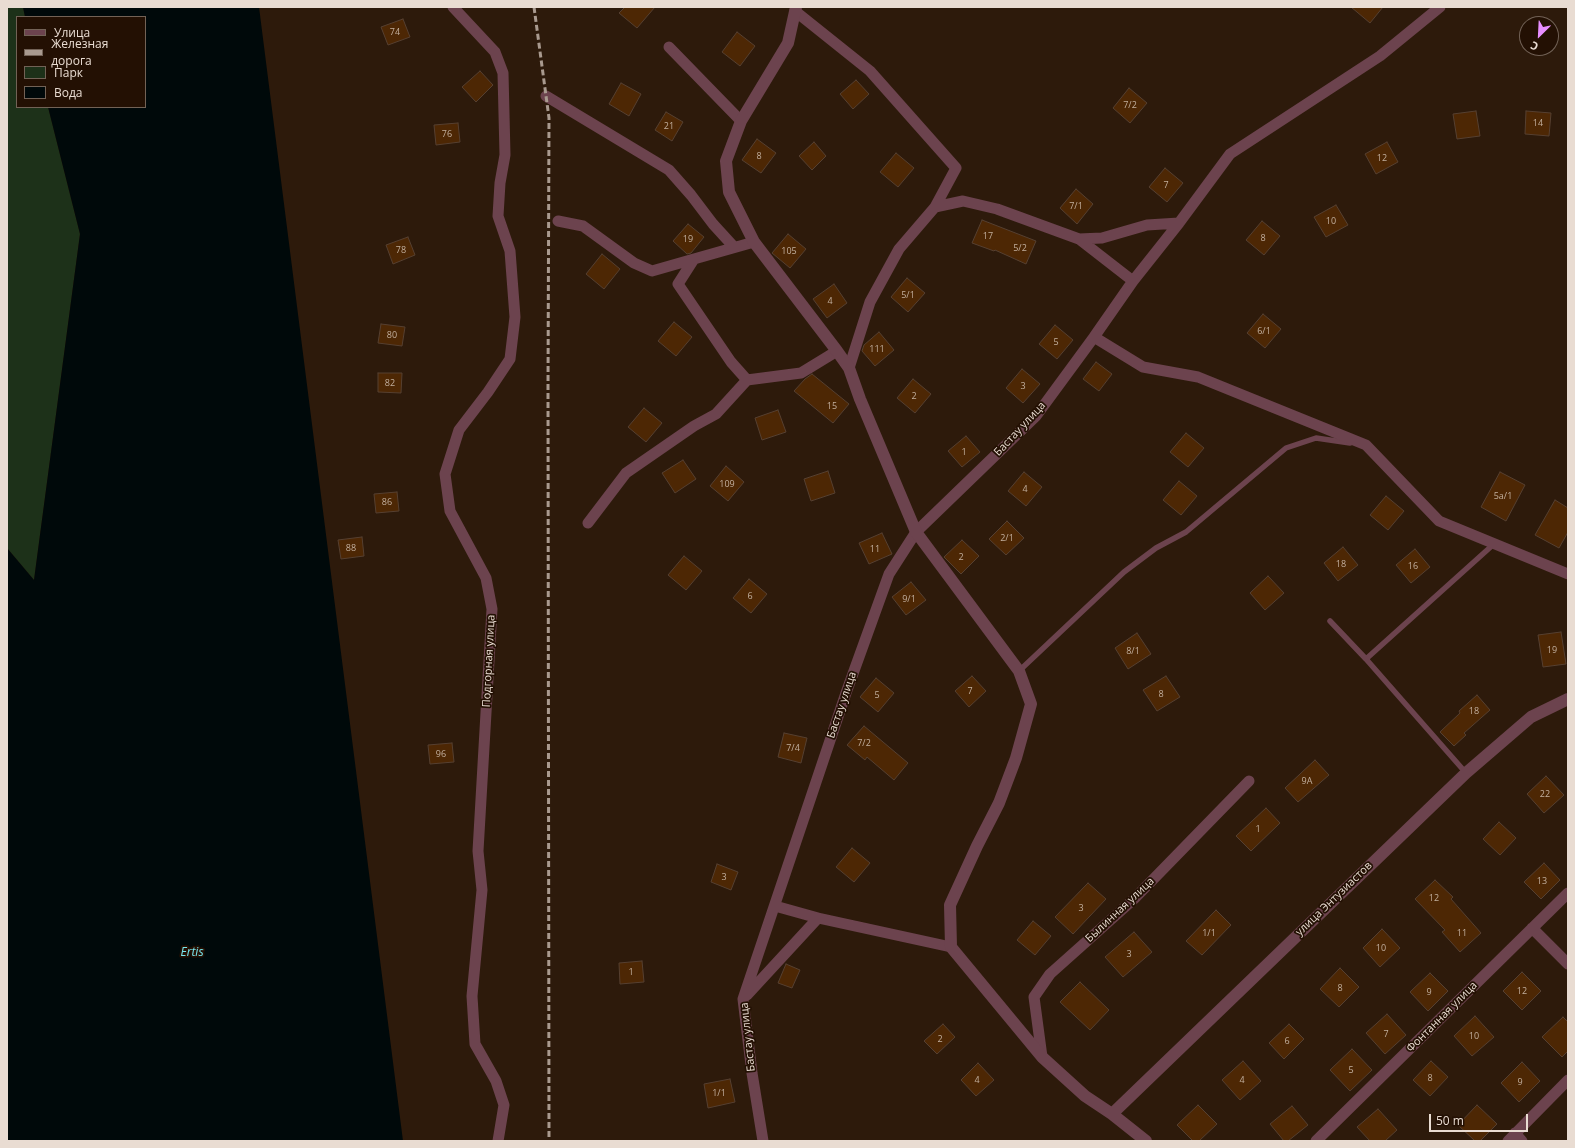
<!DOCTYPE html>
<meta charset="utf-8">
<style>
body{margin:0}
#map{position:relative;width:1575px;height:1148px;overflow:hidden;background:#2d1a0b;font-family:"Open Sans",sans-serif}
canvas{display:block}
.frame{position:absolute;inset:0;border:8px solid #e9dcd2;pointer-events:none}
.legend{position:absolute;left:16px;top:16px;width:130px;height:92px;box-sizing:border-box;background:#231003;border:1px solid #726256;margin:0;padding:5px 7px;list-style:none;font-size:12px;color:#e9dcd2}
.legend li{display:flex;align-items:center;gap:8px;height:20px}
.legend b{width:20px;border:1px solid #726256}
.north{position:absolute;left:1519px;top:16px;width:40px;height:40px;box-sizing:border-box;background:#231003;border:1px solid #726256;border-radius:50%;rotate:204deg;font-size:11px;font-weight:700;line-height:16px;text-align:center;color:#e9dcd2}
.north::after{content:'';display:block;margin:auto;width:14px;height:18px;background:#e88eff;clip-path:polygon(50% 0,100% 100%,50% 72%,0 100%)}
.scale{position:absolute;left:1429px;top:1114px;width:99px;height:18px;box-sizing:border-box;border:2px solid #e9dcd2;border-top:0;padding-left:5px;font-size:12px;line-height:14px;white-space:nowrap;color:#e9dcd2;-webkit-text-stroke:3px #231003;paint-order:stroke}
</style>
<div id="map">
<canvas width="1575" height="1148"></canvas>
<div class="frame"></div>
<ul class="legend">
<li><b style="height:5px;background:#6c434e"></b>Улица</li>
<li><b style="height:5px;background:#a99a8f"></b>Железная дорога</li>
<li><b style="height:11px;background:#1d3119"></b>Парк</li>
<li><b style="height:11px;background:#00090a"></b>Вода</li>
</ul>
<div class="north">С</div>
<div class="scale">50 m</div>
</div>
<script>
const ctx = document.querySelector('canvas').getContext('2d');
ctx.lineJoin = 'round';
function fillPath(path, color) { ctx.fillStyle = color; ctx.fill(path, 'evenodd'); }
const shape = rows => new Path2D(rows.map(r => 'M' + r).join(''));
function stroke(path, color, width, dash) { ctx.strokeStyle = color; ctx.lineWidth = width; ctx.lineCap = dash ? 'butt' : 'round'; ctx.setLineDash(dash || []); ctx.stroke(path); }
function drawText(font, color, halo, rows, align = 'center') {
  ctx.font = font + ' "Open Sans",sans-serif'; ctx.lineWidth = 3.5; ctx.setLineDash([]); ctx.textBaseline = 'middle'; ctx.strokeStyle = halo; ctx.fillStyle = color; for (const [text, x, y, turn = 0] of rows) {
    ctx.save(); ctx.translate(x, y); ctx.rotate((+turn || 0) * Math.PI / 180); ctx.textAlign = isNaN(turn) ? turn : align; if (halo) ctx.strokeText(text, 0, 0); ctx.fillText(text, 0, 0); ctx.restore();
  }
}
const green = shape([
 [7,7,23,7,25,17,17,17,17,107,48,107,80,234,34,580,7,548]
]);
const water = shape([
 [23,7,259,7,403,1141,7,1141,7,548,34,580,80,234,48,107,145,107,145,17,25,17]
]);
const building = shape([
 [625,7,655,7,637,28,619,13,625,7],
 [1351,7,1383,7,1370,23,1351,7],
 [403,19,410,37,388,45,381,27,403,19],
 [737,32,755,46,740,66,722,52,737,32],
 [480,71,493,85,476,102,462,87,480,71],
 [856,80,869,94,853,109,840,94,856,80],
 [621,83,641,94,629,116,609,104,621,83],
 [1129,88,1147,103,1130,123,1113,108,1129,88],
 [1476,111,1480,136,1457,139,1453,114,1476,111],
 [1526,111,1551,113,1549,136,1525,134,1526,111],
 [666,112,683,122,672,141,655,130,666,112],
 [458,123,460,142,436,145,434,125,458,123],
 [757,139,776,153,761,173,742,160,757,139],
 [814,142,826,156,812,170,799,156,814,142],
 [1387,142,1398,162,1376,174,1365,154,1387,142],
 [896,153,914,168,898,187,880,172,896,153],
 [1165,168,1183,183,1167,202,1149,187,1165,168],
 [1076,189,1093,204,1077,224,1060,208,1076,189],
 [1336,205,1348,225,1326,237,1314,217,1336,205],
 [982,220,1036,241,1026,264,995,250,994,251,972,243,982,220],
 [1262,221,1280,236,1264,255,1246,240,1262,221],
 [688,224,704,237,691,253,687,254,673,241,688,224],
 [788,234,806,249,790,268,772,253,788,234],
 [408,237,415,255,393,264,386,245,408,237],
 [602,254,620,269,604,289,586,274,602,254],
 [907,278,925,293,908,312,891,297,907,278],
 [834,284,847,303,827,318,813,299,834,284],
 [1263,314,1281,329,1265,348,1247,333,1263,314],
 [674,322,692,337,676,356,658,341,674,322],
 [381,324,405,327,402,346,378,343,381,324],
 [1055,325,1073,340,1057,359,1039,344,1055,325],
 [879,332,894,350,875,366,862,351,864,345,879,332],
 [1096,362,1112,374,1099,391,1083,379,1096,362],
 [1022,369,1040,384,1023,403,1006,388,1022,369],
 [378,373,402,373,401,393,378,392,378,373],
 [812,374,849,404,833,423,794,391,805,379,812,374],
 [913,379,931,394,915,413,897,398,913,379],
 [644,408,662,423,646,442,628,427,644,408],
 [778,410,786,432,762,440,755,418,778,410],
 [1186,433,1204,448,1188,467,1170,452,1186,433],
 [966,436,980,452,962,467,948,451,966,436],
 [683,460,696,479,675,493,662,473,683,460],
 [726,466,744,482,728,501,710,486,726,466],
 [828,471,835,493,811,501,804,479,828,471],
 [1024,472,1042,487,1026,506,1008,491,1024,472],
 [1500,472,1525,485,1506,521,1481,507,1500,472],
 [1179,481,1197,496,1181,515,1163,500,1179,481],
 [397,492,399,511,376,513,374,494,397,492],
 [1386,496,1404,511,1388,530,1370,515,1386,496],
 [1555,500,1568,508,1568,532,1559,548,1535,535,1555,500],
 [1007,521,1024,538,1006,555,989,539,1007,521],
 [882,533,892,554,869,564,859,543,882,533],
 [362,537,364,556,341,559,338,540,362,537],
 [962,540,979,556,961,574,944,557,962,540],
 [1343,547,1358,565,1338,581,1324,563,1343,547],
 [1415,549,1430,567,1411,583,1396,565,1415,549],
 [684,556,702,571,686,590,668,575,684,556],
 [1268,576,1284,593,1265,610,1250,593,1268,576],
 [749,579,767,594,751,613,733,598,749,579],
 [911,582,926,600,906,615,892,597,911,582],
 [1561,632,1566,664,1543,667,1538,635,1561,632],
 [1137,633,1151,654,1128,669,1115,648,1137,633],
 [972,676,986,691,969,707,955,691,972,676],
 [1166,676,1180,697,1157,711,1143,690,1166,676],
 [876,678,894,693,878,712,860,697,876,678],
 [1477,695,1490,710,1464,733,1466,735,1454,746,1440,732,1460,713,1459,711,1477,695],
 [864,726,908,763,894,780,867,757,865,760,847,745,864,726],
 [784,733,807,738,801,763,778,757,784,733],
 [452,743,454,762,430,764,428,745,452,743],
 [1315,760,1329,775,1298,802,1285,788,1315,760],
 [1546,776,1564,795,1544,813,1527,794,1546,776],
 [1266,808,1280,823,1251,851,1236,836,1266,808],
 [1499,822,1516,838,1500,855,1483,839,1499,822],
 [852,848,870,863,854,882,836,867,852,848],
 [1544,863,1560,880,1541,899,1524,882,1544,863],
 [717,864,738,872,731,890,711,882,717,864],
 [1435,880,1453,897,1451,899,1481,933,1460,952,1442,932,1445,930,1415,899,1435,880],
 [1088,883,1106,899,1073,934,1055,917,1088,883],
 [1216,910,1231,925,1202,955,1186,941,1216,910],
 [1033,921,1051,936,1035,955,1017,940,1033,921],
 [1382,929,1400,948,1380,967,1363,948,1382,929],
 [1134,932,1152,952,1123,977,1105,957,1134,932],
 [642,961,644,982,620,984,619,963,642,961],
 [786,964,800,970,792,988,778,983,786,964],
 [1340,968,1359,987,1339,1007,1320,989,1340,968],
 [1522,972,1541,991,1522,1010,1503,991,1522,972],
 [1430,973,1448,991,1428,1011,1410,992,1430,973],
 [1080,982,1109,1010,1090,1030,1060,1002,1080,982],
 [1387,1014,1406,1035,1385,1054,1366,1033,1387,1014],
 [1475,1016,1494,1037,1472,1056,1454,1036,1475,1016],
 [1563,1017,1568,1022,1568,1051,1562,1057,1542,1037,1563,1017],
 [943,1024,955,1037,937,1054,924,1041,943,1024],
 [1289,1024,1304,1039,1284,1059,1269,1043,1289,1024],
 [1352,1049,1372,1070,1350,1091,1330,1070,1352,1049],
 [1243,1061,1261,1081,1240,1100,1222,1080,1243,1061],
 [1431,1061,1448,1077,1430,1096,1413,1080,1431,1061],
 [1522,1062,1540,1081,1519,1102,1501,1083,1522,1062],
 [978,1063,994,1080,976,1096,961,1080,978,1063],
 [730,1079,735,1102,708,1108,704,1084,730,1079],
 [1198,1105,1217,1124,1199,1141,1193,1141,1177,1125,1198,1105],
 [1477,1105,1497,1124,1480,1141,1475,1141,1458,1125,1477,1105],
 [1292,1106,1308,1125,1288,1141,1284,1141,1270,1124,1292,1106],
 [1378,1109,1397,1130,1385,1141,1370,1141,1357,1127,1378,1109]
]);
const service = shape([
 [1330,621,1366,659,1466,773],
 [1366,659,1495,543],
 [1019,671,1124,572,1156,548,1186,532,1286,448,1316,438,1350,443]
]);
const minor = shape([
 [453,7,495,52,503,73,505,155,500,183,498,216,510,251,515,317,510,359,488,392,459,430,445,474,450,511,486,578,492,609,478,851,482,890,472,996,475,1044,496,1081,504,1105,498,1141],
 [795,11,870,71,956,168,935,207],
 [669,47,741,121],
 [546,96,669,170,691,195,713,224,734,247],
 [558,221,583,226,634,263,652,271,694,259],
 [1079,239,1102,238,1147,225,1179,223],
 [1094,337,1143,367,1198,377,1366,445,1439,521,1568,574],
 [849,368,870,302,899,249,935,207,963,201,997,209,1079,239,1133,281],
 [747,380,731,362,678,284,694,259,754,242],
 [588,523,626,473,694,426,716,414,747,380,801,373,837,351],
 [775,906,818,918],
 [1532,928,1568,964],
 [747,995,818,918,951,947],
 [1042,1057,1034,997,1050,974,1134,899,1249,781],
 [1515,1133,1522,1141],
 [763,1141,752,1073,743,999,846,693,889,574,916,532,1036,416,1094,337,1133,281,1179,223,1230,154,1380,56,1440,7],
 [1316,1141,1568,893],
 [1508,1141,1568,1080]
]);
const tertiary = shape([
 [796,7,788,43,741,121,726,161,729,192,754,242,837,351,849,368,860,399,916,532,1019,671,1031,704,1016,758,999,803,977,846,950,905,951,947,1042,1057,1085,1096,1112,1114,1146,1141],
 [1112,1114,1466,773,1531,717,1568,699]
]);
const rail = shape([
 [534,7,549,118,548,388,549,1141]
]);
const numberNames = [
 ["74",395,32],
 ["7/2",1130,105],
 ["14",1538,123],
 ["21",669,126],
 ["76",447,134],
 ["8",759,156],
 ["12",1382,158],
 ["7",1166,185],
 ["7/1",1076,206],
 ["10",1331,221],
 ["17",988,236],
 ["8",1263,238],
 ["19",688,239],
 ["5/2",1020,248],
 ["78",401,250],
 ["105",789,251],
 ["5/1",908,295],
 ["4",830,301],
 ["6/1",1264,331],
 ["80",392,335],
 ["5",1056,342],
 ["111",877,349],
 ["82",390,383],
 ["3",1023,386],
 ["2",914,396],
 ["15",832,406],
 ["1",964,452],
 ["109",727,484],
 ["4",1025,489],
 ["5а/1",1503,496],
 ["86",387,502],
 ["2/1",1007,538],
 ["88",351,548],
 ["11",875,549],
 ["2",961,557],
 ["18",1341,564],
 ["16",1413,566],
 ["6",750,596],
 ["9/1",909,599],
 ["19",1552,650],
 ["8/1",1133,651],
 ["7",970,691],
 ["8",1161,694],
 ["5",877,695],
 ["18",1474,711],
 ["7/2",864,743],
 ["7/4",793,748],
 ["96",441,754],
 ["9А",1307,781],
 ["22",1545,794],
 ["1",1258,829],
 ["3",724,877],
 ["13",1542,881],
 ["12",1434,898],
 ["3",1081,908],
 ["1/1",1209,933],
 ["11",1462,933],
 ["10",1381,948],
 ["3",1129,954],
 ["1",631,972],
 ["8",1340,988],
 ["12",1522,991],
 ["9",1429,992],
 ["7",1386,1034],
 ["10",1474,1036],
 ["2",940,1039],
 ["6",1287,1041],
 ["5",1351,1070],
 ["8",1430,1078],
 ["4",977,1080],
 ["4",1242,1080],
 ["9",1520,1082],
 ["1/1",719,1093]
];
const streetNames = [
 ["Бастау улица",1020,429,-47],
 ["Подгорная улица",489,661,-87],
 ["Бастау улица",842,705,-71],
 ["улица Энтузиастов",1334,899,-44],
 ["Былинная улица",1120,910,-43],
 ["Фонтанная улица",1442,1017,-45],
 ["Бастау улица",748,1037,-96]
];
const waterNames = [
 ["Ertis",192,953]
];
fillPath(green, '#1d3119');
fillPath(water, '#00090a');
fillPath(building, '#4d2704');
stroke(building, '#564031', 1);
stroke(service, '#6c434e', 5.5);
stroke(minor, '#6c434e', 11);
stroke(tertiary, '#6c434e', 12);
stroke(rail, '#a99a8f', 3, [6, 3]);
drawText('9px', '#c2af9e', null, numberNames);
drawText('11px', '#e9dcd2', '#231003', streetNames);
drawText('italic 12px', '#77e5ed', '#231003', waterNames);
</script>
